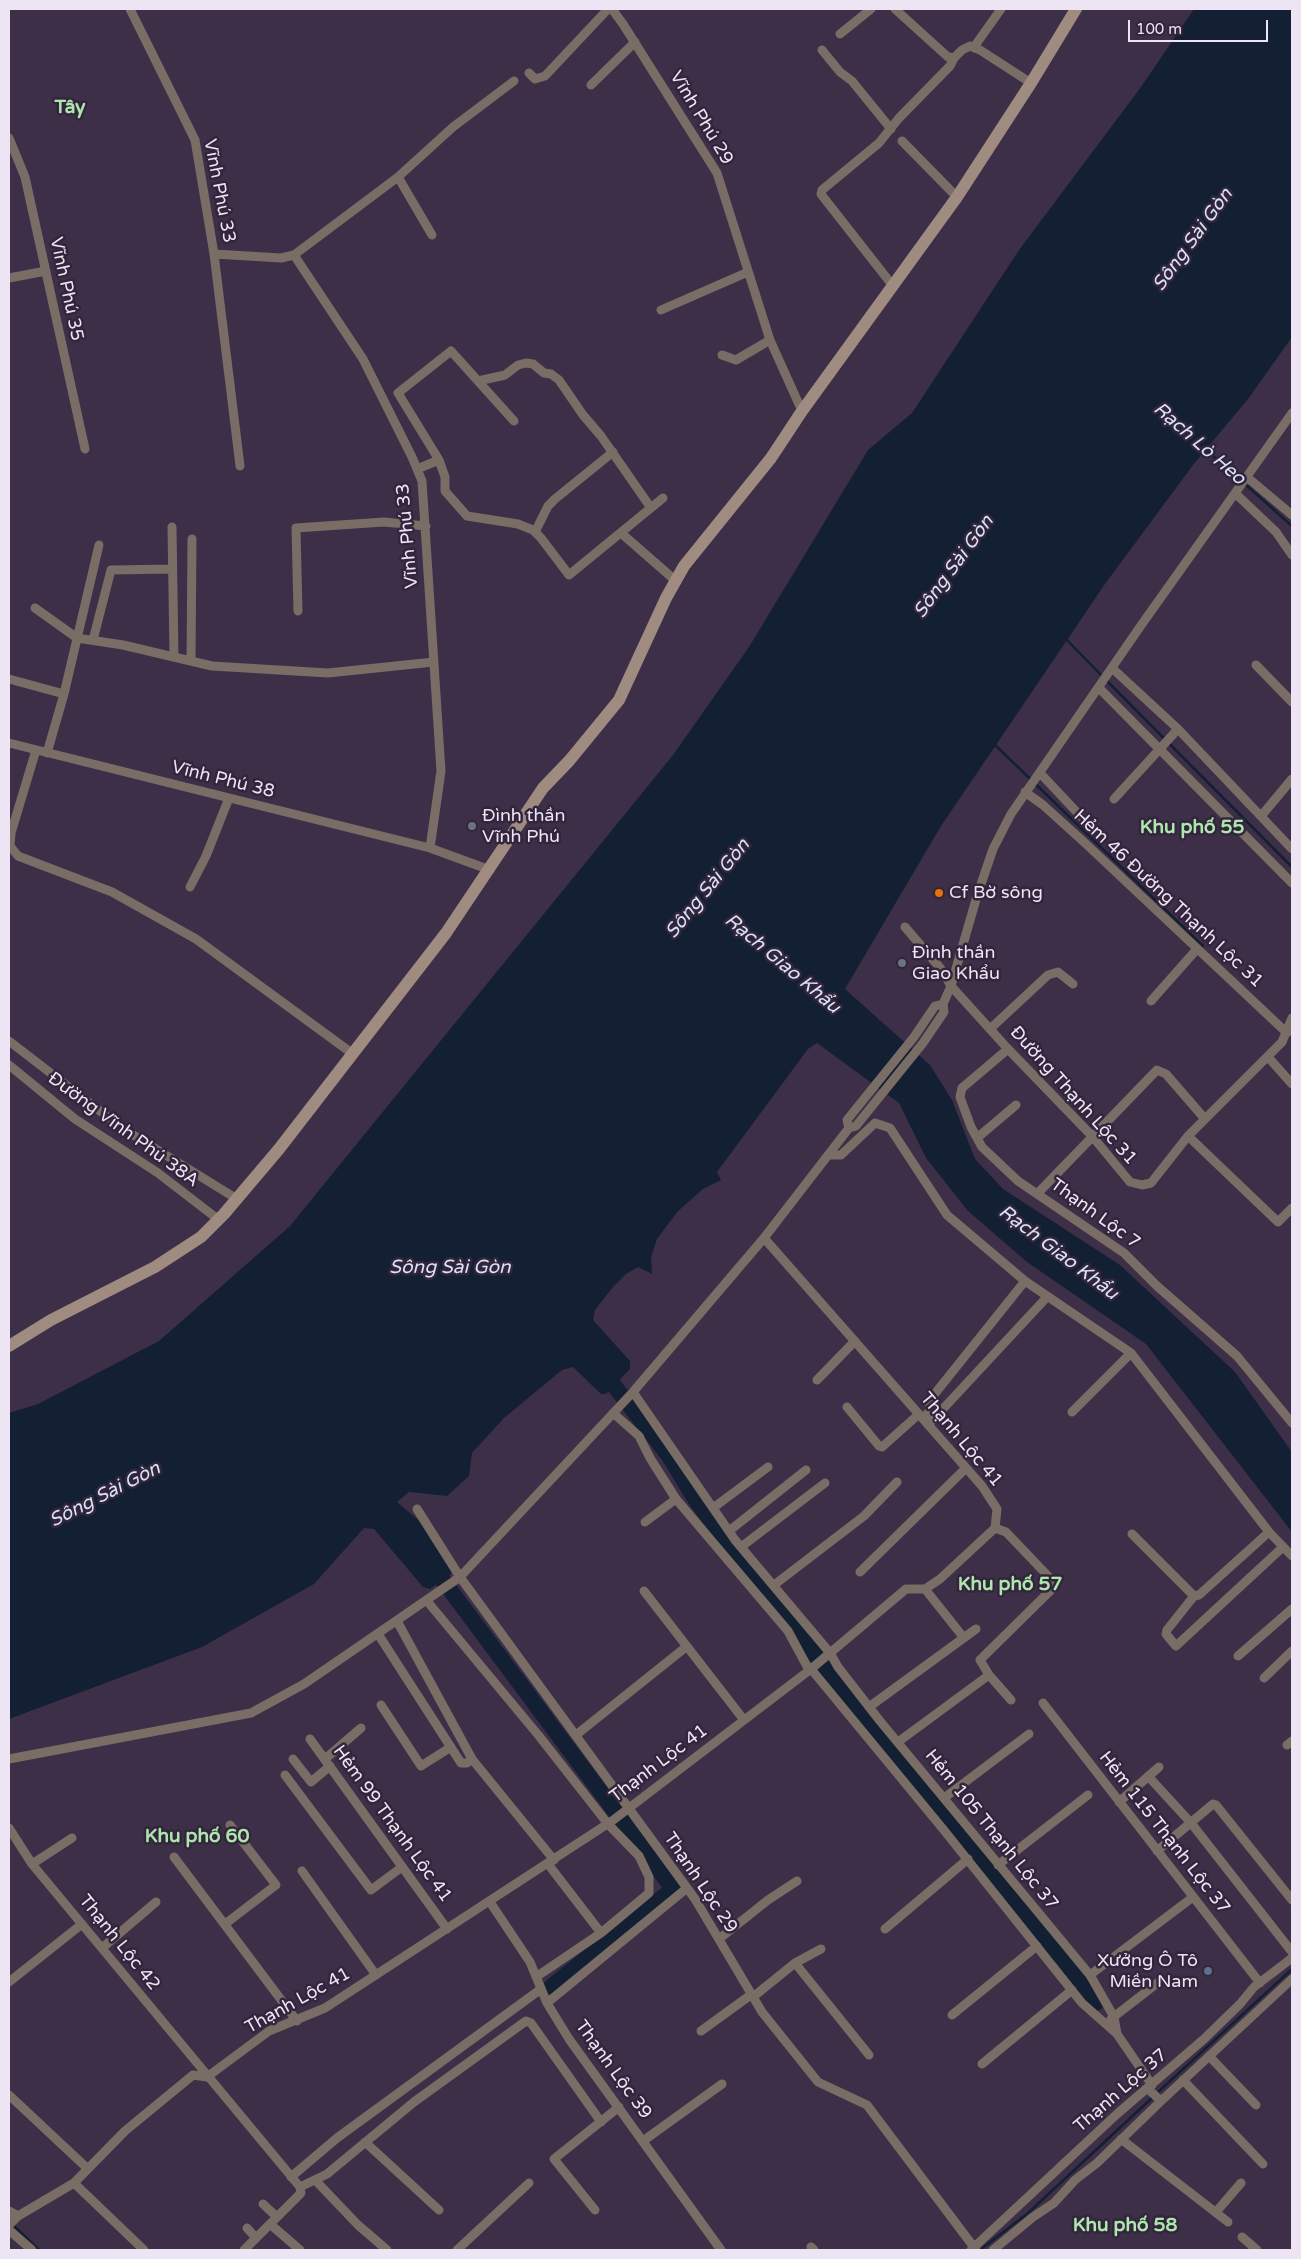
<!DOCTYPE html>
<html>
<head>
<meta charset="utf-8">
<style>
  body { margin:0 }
  #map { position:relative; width:1301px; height:2259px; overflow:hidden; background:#3d2f47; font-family:"Varela Round",sans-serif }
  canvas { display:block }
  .frame { position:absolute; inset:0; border:10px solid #ede4f4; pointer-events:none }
  .scale { position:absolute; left:1128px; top:20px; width:140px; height:22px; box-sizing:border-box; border:2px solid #ede4f4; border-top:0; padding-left:6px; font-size:15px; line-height:18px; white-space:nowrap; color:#ede4f4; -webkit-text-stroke:4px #32253c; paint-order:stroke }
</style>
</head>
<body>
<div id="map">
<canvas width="1301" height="2259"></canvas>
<div class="frame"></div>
<div class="scale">100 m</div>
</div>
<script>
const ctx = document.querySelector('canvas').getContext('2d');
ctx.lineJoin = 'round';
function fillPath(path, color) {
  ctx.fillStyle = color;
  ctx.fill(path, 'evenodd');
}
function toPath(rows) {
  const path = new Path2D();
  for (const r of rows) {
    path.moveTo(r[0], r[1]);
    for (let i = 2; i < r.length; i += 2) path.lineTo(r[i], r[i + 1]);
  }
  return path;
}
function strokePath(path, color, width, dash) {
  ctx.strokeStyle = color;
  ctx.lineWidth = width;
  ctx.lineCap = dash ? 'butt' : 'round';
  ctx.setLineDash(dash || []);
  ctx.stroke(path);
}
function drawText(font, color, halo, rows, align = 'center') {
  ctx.font = font + ' "Varela Round",sans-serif';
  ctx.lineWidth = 5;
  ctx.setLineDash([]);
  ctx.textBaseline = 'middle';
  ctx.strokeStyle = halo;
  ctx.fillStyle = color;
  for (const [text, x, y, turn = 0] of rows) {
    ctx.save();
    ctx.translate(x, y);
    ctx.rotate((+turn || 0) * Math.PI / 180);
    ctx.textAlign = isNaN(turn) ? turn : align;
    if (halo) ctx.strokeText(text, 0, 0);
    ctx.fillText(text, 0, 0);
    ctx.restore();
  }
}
fillPath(toPath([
  [1194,9,1292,9,1292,337,1248,399,1193,465,1105,584,941,826,845,989,930,1065,952,1100,975,1159,1003,1189,1120,1265,1235,1372,1292,1452,1292,1532,1146,1344,1027,1262,968,1211,926,1158,899,1103,817,1043,808,1049,717,1172,721,1180,703,1189,678,1211,657,1239,651,1257,652,1274,638,1267,626,1274,613,1287,595,1310,593,1320,630,1361,630,1369,606,1394,601,1394,573,1367,562,1370,504,1418,472,1453,469,1476,447,1496,409,1492,397,1502,423,1524,451,1567,451,1574,430,1589,423,1587,374,1529,364,1528,314,1584,202,1647,9,1719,9,1413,38,1404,159,1341,290,1226,673,755,749,647,868,450,912,413,1019,250,1141,87]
]), '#132034');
strokePath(toPath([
  [1204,448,1241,481],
  [1245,484,1292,526],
  [1066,639,1102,676],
  [1106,680,1292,867],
  [993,743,1203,946],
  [1157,2093,1292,1969],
  [13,2225,39,2250],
  [980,2250,1028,2213,1153,2097]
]), '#132034', 2.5);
strokePath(toPath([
  [601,1369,669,1456,697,1502,763,1590,1096,2003],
  [430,1563,673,1889,551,1987]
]), '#132034', 16);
strokePath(toPath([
  [130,9,195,140,214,254,281,258,294,255,398,177,453,127,514,81],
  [612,9,623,24,717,173,770,340,802,411],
  [895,9,948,57,954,58,962,50,970,46,980,50,1031,83],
  [840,34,871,9],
  [974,47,1001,9],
  [822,50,840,72,852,81,891,129],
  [529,73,535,79,545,76,608,9],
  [591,85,635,42],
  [9,138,25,177,85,449],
  [902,141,957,197],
  [398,177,432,235],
  [214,254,240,466],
  [294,255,363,359,412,457,422,481,441,771,430,848],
  [9,278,46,271],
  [893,286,824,198,821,194,822,190,879,143,899,118,950,66,954,58],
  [661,310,748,272],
  [722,355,736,360,770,340],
  [478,381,505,375,518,365,526,363,533,364,544,373,551,374,559,380,583,415,601,436,651,508],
  [439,460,398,393,451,351,514,421],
  [417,469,439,460,445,477,445,491,467,516,518,524,533,530,541,538,569,575,663,498],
  [1248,478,1292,515],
  [1236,494,1276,532,1292,555],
  [172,527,174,657],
  [535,532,548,506,555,499,613,452],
  [621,533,676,581],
  [35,608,77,638,123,645,212,666,328,673,434,662],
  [298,611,296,528,384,522,426,526],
  [93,640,111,570,172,569],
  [191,661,192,539],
  [1256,665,1292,702],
  [1112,668,1178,729,1292,849],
  [9,679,64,694,99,545],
  [1099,688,1292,883],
  [9,743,430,848,490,870],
  [36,750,11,833,10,846,18,856,112,892,196,939,353,1054],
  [47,753,64,694],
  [1040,773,1088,824],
  [1025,792,1043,805,1085,843,1287,1033],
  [1114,799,1178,729],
  [1262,815,1292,779],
  [190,887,206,856,229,798],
  [905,927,941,969,951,986,1008,1049,1092,1136,1130,1182,1142,1185,1151,1183,1188,1136,1282,1042,1292,1018],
  [1151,1001,1197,949],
  [990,1029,1048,975,1058,972,1073,984],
  [9,1041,122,1128,237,1199],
  [1008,1049,962,1088,960,1097,971,1127,982,1147,1018,1181,1124,1253,1157,1286,1237,1356,1292,1423],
  [1268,1057,1292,1084],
  [9,1065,75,1119,158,1173,219,1220],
  [849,1128,847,1120,914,1037,935,1006,943,1004],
  [1188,1136,1278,1222,1292,1208],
  [977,1138,1016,1105],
  [828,1155,841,1155,875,1123,890,1128,947,1215,1025,1281,1131,1353,1269,1532,1292,1556],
  [1038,1193,1157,1070,1166,1074,1205,1119],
  [817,1380,855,1341],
  [633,1392,735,1540,830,1653,838,1667,880,1721,1090,1975,1114,2017,1117,2034],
  [847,1407,879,1446,882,1447,919,1414],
  [1072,1412,1131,1353],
  [613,1413,639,1436,650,1458,676,1499,645,1522],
  [923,1419,931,1409,929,1401,1025,1281],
  [928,1425,1047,1297],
  [676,1499,788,1631,809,1670],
  [713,1508,768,1467],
  [417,1509,460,1577,695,1899,762,2012,818,2082,867,2105,976,2250],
  [995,1528,1006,1532,1048,1576,1054,1587,980,1660,989,1675,1011,1700],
  [729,1531,806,1470],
  [1132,1534,1194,1596,1199,1595,1269,1532],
  [741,1547,825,1483],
  [860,1572,966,1468],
  [774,1585,864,1516,897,1482],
  [925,1589,964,1638],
  [644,1591,744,1720],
  [1194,1596,1167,1630,1166,1634,1176,1646,1283,1547],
  [427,1601,539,1736,608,1824,639,1856,649,1877,649,1893,601,1933,536,1977],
  [397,1621,472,1759,554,1860],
  [378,1634,461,1763,467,1763,472,1759],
  [1238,1656,1292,1609],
  [811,1669,943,1829,1082,2003,1117,2034,1152,2085],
  [1264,1678,1292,1651],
  [1043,1703,1260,1983],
  [381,1705,421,1766,451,1747],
  [869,1707,976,1629],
  [576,1735,686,1647],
  [310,1739,447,1929],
  [898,1742,989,1675],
  [1287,1745,1292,1741],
  [9,1759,251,1713,304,1684,460,1577,633,1392,764,1238,849,1128,856,1126,923,1043,944,1012,943,1004,951,986,977,896,993,849,1011,814,1142,624,1292,413],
  [293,1759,311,1782,330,1766],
  [325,1759,361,1728],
  [285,1775,371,1890,402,1867],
  [1148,1776,1191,1823,1292,1952],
  [944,1798,1029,1734],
  [1119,1802,1159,1767],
  [9,1828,32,1864,300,2187,301,2193,244,2250],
  [1157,1851,1213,1804,1216,1805,1292,1900],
  [174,1857,297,2021],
  [32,1864,72,1838],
  [548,1864,601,1933],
  [998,1865,1088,1795],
  [302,1871,376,1975],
  [490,1902,530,1962,547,2003,569,2039,721,2250],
  [225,1924,276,1885,230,1825],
  [885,1929,968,1859],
  [719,1939,768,1900,797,1881],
  [102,1948,156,1902],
  [795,1963,869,2055],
  [1090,1975,1193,1897],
  [9,1982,82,1924],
  [753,1997,795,1963,821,1949],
  [547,2003,687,1888],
  [952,2015,1037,1946],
  [1111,2019,1160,1981],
  [701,2031,752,1994],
  [1209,2056,1256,2105],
  [982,2064,1072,1990],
  [1183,2080,1263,2164],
  [1147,2088,1161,2101,1292,1979],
  [9,2095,88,2169],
  [1121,2139,1228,2222],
  [643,2141,722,2084],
  [365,2142,439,2210],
  [291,2177,337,2138,541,1989],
  [316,2181,358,2225,387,2250],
  [74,2183,144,2250],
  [300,2187,327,2174,414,2102,526,2021,531,2023,601,2122],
  [263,2204,277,2217],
  [595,2210,554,2159,619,2107],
  [9,2211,18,2216],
  [1216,2212,1241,2183],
  [270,2224,300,2250],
  [9,2225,18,2216,74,2183,125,2131,193,2075,207,2077,269,2031,325,2008,612,1821,811,1669,906,1589,925,1589,940,1579,995,1528,997,1509,982,1486,764,1238],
  [247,2228,256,2238],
  [9,2230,32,2250],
  [1242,2237,1257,2250],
  [811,2247,814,2250],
  [457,2250,529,2183],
  [971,2250,1117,2114,1204,2039,1240,2004,1254,1987,1292,1958],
  [993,2250,1033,2217,1054,2203,1075,2180,1097,2163,1161,2101]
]), '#796d65', 9);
strokePath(toPath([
  [9,1346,51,1320,155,1267,201,1237,224,1214,279,1149,446,933,543,788,569,761,619,700,666,598,684,566,771,458,802,411,957,197,1031,83,1076,9]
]), '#9f8b7f', 12);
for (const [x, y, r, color] of [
  [472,826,5,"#6b7280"],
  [939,893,5,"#e8710a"],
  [902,963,5,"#6b7280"],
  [1208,1971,5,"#5c6f8a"]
]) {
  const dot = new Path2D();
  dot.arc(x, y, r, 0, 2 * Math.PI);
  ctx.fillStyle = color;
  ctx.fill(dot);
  strokePath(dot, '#32253c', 2);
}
drawText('18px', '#ede4f4', '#32253c', [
  ["Vĩnh Phú 29",701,118,59],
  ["Vĩnh Phú 33",219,191,79],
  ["Vĩnh Phú 35",66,289,78],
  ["Vĩnh Phú 33",408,536,-95],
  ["Vĩnh Phú 38",223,780,14],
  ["Hẻm 46 Đường Thạnh Lộc 31",1168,899,43],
  ["Đường Thạnh Lộc 31",1073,1096,48],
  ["Đường Vĩnh Phú 38A",123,1130,36],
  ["Thạnh Lộc 7",1095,1214,36],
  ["Thạnh Lộc 41",961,1440,50],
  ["Thạnh Lộc 41",659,1764,-37],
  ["Hẻm 99 Thạnh Lộc 41",392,1824,54],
  ["Hẻm 105 Thạnh Lộc 37",991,1830,51],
  ["Hẻm 115 Thạnh Lộc 37",1164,1833,52],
  ["Thạnh Lộc 29",700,1883,56],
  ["Thạnh Lộc 42",119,1943,51],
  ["Thạnh Lộc 41",298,2001,-29],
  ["Thạnh Lộc 39",613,2070,54],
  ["Thạnh Lộc 37",1121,2091,-41]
]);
drawText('18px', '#ede4f4', '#32253c', [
  ["Đình thần",482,816],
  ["Vĩnh Phú",482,837],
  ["Cf Bờ sông",949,893],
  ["Đình thần",912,953],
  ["Giao Khẩu",912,974],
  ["Xưởng Ô Tô",1198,1961,"right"],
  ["Miền Nam",1198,1982,"right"]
], 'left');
drawText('bold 19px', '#ade7ac', '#32253c', [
  ["Tây",70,108],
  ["Khu phố 55",1192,828],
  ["Khu phố 57",1010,1585],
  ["Khu phố 60",197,1837],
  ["Khu phố 58",1125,2226]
]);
drawText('italic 19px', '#d8e4f7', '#32253c', [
  ["Sông Sài Gòn",1193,240,-54],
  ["Rạch Lò Heo",1199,444,41],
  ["Sông Sài Gòn",954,567,-54],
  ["Sông Sài Gòn",708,889,-51],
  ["Rạch Giao Khẩu",782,964,40],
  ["Rạch Giao Khẩu",1058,1253,37],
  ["Sông Sài Gòn",450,1268],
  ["Sông Sài Gòn",105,1495,-27]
]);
</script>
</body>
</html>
